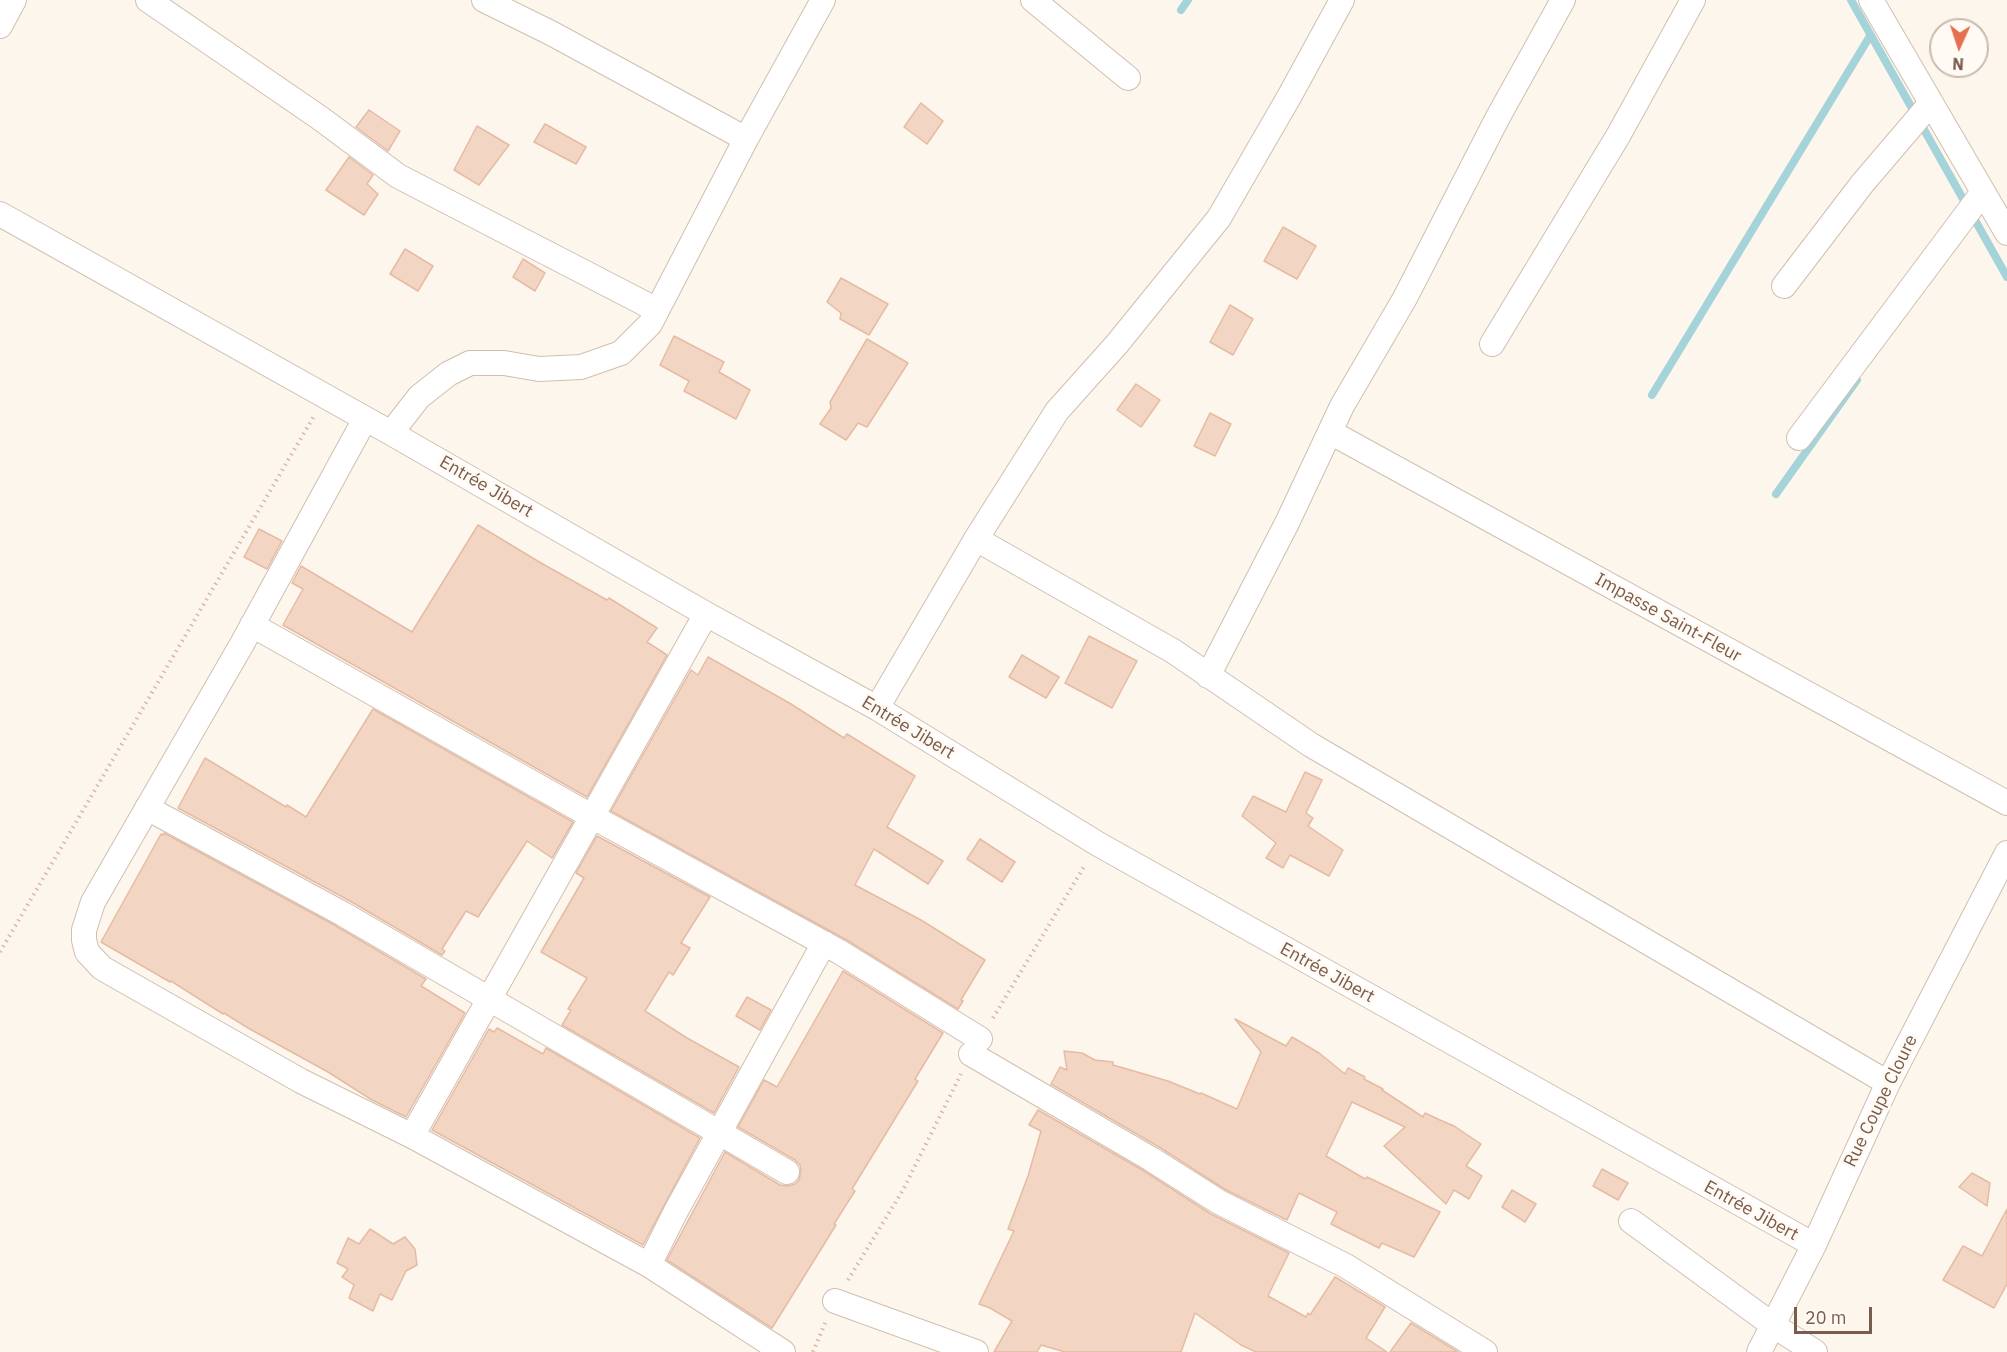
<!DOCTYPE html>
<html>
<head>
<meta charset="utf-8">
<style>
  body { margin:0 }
  #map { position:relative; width:2007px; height:1352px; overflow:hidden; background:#fdf6ec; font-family:"IBM Plex Sans",sans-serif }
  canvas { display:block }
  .north { position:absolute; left:1929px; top:18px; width:60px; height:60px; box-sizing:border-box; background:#fffaf3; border:2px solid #cabbb1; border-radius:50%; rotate:183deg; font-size:16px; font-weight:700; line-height:24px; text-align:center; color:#7a5c4d }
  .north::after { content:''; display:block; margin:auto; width:21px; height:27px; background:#e76f51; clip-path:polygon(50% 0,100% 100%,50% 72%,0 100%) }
  .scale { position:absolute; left:1794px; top:1307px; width:78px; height:27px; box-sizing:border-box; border:3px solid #7a5c4d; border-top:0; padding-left:8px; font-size:18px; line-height:21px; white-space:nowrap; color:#7a5c4d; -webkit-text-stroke:4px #fffaf3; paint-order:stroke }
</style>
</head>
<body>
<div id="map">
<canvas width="2007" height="1352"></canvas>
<div class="north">N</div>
<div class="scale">20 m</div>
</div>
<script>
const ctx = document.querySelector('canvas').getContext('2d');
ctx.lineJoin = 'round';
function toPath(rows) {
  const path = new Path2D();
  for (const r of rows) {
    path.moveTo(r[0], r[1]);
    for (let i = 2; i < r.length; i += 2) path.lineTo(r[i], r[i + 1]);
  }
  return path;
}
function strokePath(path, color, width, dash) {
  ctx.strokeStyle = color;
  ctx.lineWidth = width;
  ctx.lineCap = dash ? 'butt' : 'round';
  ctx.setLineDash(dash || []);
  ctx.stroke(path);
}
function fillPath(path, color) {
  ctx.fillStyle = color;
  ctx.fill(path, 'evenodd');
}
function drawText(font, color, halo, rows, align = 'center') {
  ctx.font = font + ' "IBM Plex Sans",sans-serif';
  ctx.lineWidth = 6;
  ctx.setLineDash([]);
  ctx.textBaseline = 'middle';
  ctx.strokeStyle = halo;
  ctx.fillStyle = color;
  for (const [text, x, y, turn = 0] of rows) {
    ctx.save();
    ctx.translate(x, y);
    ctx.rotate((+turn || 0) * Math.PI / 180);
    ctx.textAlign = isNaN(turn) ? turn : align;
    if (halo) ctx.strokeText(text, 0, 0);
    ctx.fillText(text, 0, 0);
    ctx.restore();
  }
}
strokePath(toPath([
  [1851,0,2007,277],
  [1181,10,1188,0],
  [1652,395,1870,36],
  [1776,494,1857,380]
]), '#a5d3da', 8);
const building = toPath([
  [921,103,943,121,927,144,904,127,921,103],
  [369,110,400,131,388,151,356,127,369,110],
  [545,124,586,147,576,164,534,142,545,124],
  [477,126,509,145,479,185,454,170,477,126],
  [349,157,373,175,367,184,378,194,364,215,326,190,349,157],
  [1283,227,1316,246,1297,279,1264,261,1283,227],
  [405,249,433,266,418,291,390,274,405,249],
  [523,259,545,273,535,291,513,277,523,259],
  [841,278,888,304,869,335,840,319,841,313,827,302,841,278],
  [1230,305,1253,319,1233,355,1210,342,1230,305],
  [674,336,724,362,719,372,750,390,736,419,684,391,689,381,660,365,674,336],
  [867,339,908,363,867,427,858,423,846,440,820,424,831,408,830,402,867,339],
  [1136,384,1160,400,1141,427,1117,410,1136,384],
  [1210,413,1231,424,1215,456,1194,446,1210,413],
  [478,525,541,563,607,600,609,598,657,628,647,642,667,655,587,797,283,625,303,589,292,583,301,566,412,632,478,525],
  [259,529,282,541,267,569,244,557,259,529],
  [1089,636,1137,661,1112,708,1065,683,1089,636],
  [1022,655,1059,677,1046,698,1009,677,1022,655],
  [708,657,791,704,844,738,847,734,915,776,887,827,943,861,928,884,874,849,855,885,921,920,985,960,961,1000,963,1001,958,1009,845,939,611,811,691,670,698,675,708,657],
  [373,709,573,822,552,858,527,841,478,917,466,911,442,949,445,951,442,955,350,901,178,808,205,758,286,807,287,805,306,817,373,709],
  [1305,772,1322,780,1306,813,1313,818,1308,826,1343,850,1329,876,1290,855,1283,868,1266,858,1276,843,1242,816,1253,796,1286,812,1305,772],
  [164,833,336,926,426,979,421,986,465,1013,406,1117,372,1100,328,1072,248,1028,224,1013,223,1014,171,981,170,982,101,942,161,834,163,835,164,833],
  [597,836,710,897,681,943,690,948,673,975,669,972,645,1011,687,1038,739,1067,714,1113,562,1025,571,1010,568,1009,587,978,541,952,584,878,576,873,597,836],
  [980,839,1015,862,1002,882,967,859,980,839],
  [843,971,943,1033,915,1079,918,1081,852,1189,855,1191,834,1224,836,1225,772,1328,667,1260,725,1152,780,1185,788,1186,795,1184,799,1180,801,1171,800,1165,795,1160,738,1127,764,1080,777,1087,843,971],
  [747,997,771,1010,760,1030,736,1016,747,997],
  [1235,1019,1286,1046,1292,1037,1319,1053,1345,1074,1348,1068,1365,1077,1364,1079,1383,1089,1382,1090,1423,1117,1425,1113,1440,1120,1454,1126,1481,1144,1466,1166,1482,1176,1469,1199,1454,1190,1446,1204,1384,1146,1405,1127,1352,1102,1326,1156,1365,1179,1367,1177,1440,1212,1414,1257,1382,1243,1379,1248,1331,1224,1337,1212,1299,1193,1287,1220,1226,1190,1159,1147,1051,1084,1060,1067,1067,1070,1064,1051,1082,1053,1095,1060,1113,1062,1113,1065,1168,1081,1200,1094,1201,1093,1237,1109,1261,1052,1235,1019],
  [497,1028,543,1054,546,1048,700,1138,643,1245,432,1130,489,1029,494,1032,497,1028],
  [1038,1110,1144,1171,1211,1214,1289,1253,1268,1296,1306,1317,1308,1313,1310,1315,1335,1277,1385,1307,1366,1338,1387,1352,1256,1352,1241,1345,1195,1313,1181,1352,1065,1352,1041,1345,1037,1352,994,1352,1012,1321,990,1308,979,1304,1014,1231,1008,1229,1028,1176,1041,1131,1029,1125,1038,1110],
  [1602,1169,1628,1183,1618,1200,1593,1186,1602,1169],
  [1972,1173,1990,1183,1987,1206,1959,1187,1972,1173],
  [1512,1190,1536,1204,1525,1222,1502,1207,1512,1190],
  [2007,1209,2007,1284,1994,1308,1943,1280,1963,1246,1982,1256,2007,1209],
  [370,1229,393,1244,405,1237,415,1249,417,1265,406,1271,392,1300,380,1294,373,1311,349,1298,354,1285,342,1277,348,1269,337,1263,348,1238,359,1244,370,1229],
  [1411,1323,1458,1352,1390,1352,1411,1323]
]);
fillPath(building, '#f3d5c3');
strokePath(building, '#e6bba3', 1.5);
const minor = toPath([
  [148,0,320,118,398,176,657,310],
  [484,0,551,33,746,139],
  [1033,0,1128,78],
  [1871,0,2007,233],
  [0,26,14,0],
  [0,214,391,433,706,614,877,708,1098,844,1814,1245],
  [1784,286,1862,184,1931,103],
  [1492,344,1618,136,1693,0],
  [365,419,242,644,93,902,84,930,84,940,87,952,102,968,301,1081,412,1136,706,614],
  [1330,432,2007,803],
  [391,433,419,397,448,374,470,363,504,363,539,369,581,367,621,353,650,324,746,139,823,0],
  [1799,438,1983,192],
  [976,539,1173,651,1311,745,1888,1083],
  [252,625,593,817,838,951,980,1039],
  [1208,676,1287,523,1342,406,1405,298,1498,117,1563,0],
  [877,708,976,539,1057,411,1117,344,1219,218,1289,97,1342,0],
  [147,808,343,914,787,1172],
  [971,1054,1151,1159,1219,1202,1346,1266,1485,1352],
  [412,1136,649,1265,676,1211,824,943],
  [1631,1221,1774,1326,1815,1352],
  [649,1265,783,1352],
  [835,1301,976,1352],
  [1759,1352,1814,1245,1888,1083,2007,853]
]);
strokePath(minor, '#d1beb0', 26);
strokePath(toPath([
  [0,952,314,416],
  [993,1018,1085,865],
  [848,1280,903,1190,961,1074],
  [813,1352,826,1321]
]), '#d9b8a5', 4, [1.5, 4.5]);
strokePath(minor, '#fff', 24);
drawText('18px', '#7a5c4d', '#fffaf3', [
  ["Entrée Jibert",486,487,30],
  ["Impasse Saint-Fleur",1668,618,29],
  ["Entrée Jibert",908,728,31],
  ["Entrée Jibert",1327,973,29],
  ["Rue Coupe Cloure",1881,1101,-64],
  ["Entrée Jibert",1751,1211,29]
]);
</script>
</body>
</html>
